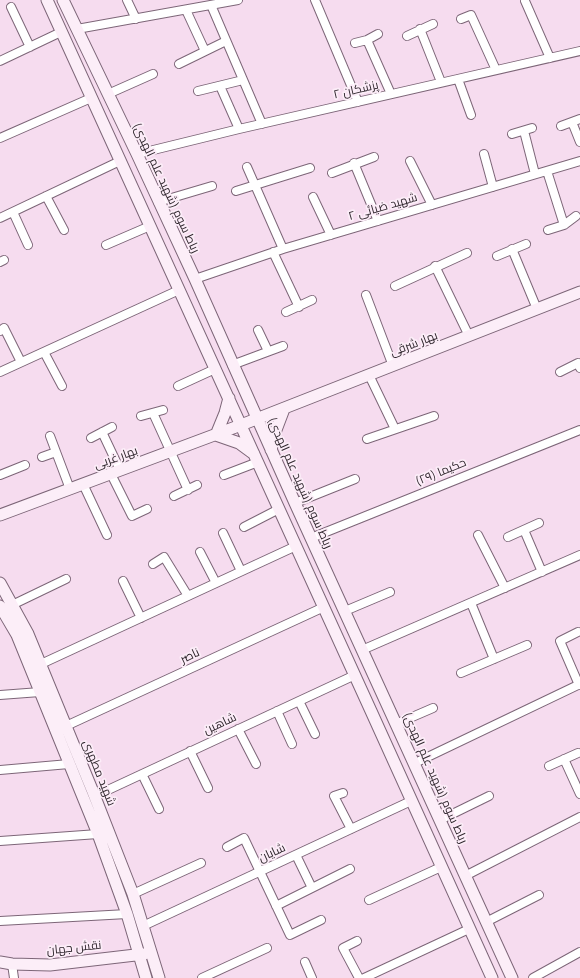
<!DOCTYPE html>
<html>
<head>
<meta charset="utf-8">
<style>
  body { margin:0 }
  canvas { display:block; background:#f6dcef }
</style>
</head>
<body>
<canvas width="580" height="978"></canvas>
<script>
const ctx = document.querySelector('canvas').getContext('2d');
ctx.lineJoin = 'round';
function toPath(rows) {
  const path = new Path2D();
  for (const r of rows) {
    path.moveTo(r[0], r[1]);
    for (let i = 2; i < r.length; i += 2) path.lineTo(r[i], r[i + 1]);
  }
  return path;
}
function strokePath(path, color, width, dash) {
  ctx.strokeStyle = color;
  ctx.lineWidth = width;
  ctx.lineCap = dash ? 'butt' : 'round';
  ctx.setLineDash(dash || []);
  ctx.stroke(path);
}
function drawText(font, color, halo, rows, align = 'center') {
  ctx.font = font + ' Montserrat,Cairo,sans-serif';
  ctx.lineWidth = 3.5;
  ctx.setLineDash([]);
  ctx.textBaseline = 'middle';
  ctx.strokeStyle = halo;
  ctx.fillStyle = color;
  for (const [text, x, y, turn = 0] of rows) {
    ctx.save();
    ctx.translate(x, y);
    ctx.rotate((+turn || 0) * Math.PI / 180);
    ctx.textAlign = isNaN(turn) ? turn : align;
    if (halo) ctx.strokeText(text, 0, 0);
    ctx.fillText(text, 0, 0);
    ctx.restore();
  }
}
const street = toPath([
  [127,0,136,19],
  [315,0,358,102],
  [525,1,550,58],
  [211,5,262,124],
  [11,7,30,47],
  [186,10,205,51],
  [461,19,471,15,496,70],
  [77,29,238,0],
  [420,29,441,82],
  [407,36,433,24],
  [367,40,391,94],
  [355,43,367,40,378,34],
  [0,61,61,32],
  [179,64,226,41],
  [458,79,471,115],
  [220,86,239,129],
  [198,91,239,81],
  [108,94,153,74],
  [572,122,580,142],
  [561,126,580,119],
  [524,131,535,174],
  [512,134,532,128],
  [0,138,91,98],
  [137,154,239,129,580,51],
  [484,154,493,187],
  [410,161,432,205],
  [354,163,378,221],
  [247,167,283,249],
  [547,171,564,225],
  [332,173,374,157],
  [236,191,310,168],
  [46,196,64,230],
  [313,197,331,235],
  [158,202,212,186],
  [13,212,28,245],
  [0,218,120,161],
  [548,230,564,225,576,216],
  [106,245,150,226],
  [512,249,537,309],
  [273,252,299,307],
  [497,256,526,244],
  [0,262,4,260],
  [435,266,469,336],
  [195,279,283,249,580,161],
  [395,286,467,253],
  [366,295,393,366],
  [286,312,312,300],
  [258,330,268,351],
  [0,331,4,328,21,362],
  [44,352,62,386],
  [232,365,283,346],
  [0,372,179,290],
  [560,372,578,363,580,368],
  [369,375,395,429],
  [178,386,215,369],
  [153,413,188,490],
  [141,416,163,410],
  [102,432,120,470],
  [50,436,70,489],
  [91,438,112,427],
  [367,439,434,416],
  [42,457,56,452],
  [111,474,132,516,147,509],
  [0,475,25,465],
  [224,475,258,462],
  [83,484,107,535],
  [174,496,197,485],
  [295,503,355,479],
  [244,527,279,509],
  [524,530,542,572],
  [223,533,241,571],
  [478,535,505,588],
  [508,537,539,523],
  [311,538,580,430],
  [200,552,216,583],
  [153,564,164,557,188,596],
  [123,581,141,618],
  [471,603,494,659],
  [12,605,66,579],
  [345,611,390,592],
  [578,632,560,641,579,685],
  [362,650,580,555],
  [41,664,296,546],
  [461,673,527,645],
  [0,695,40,692],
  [299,701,315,734],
  [277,711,292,744],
  [396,724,433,708],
  [66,726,324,607],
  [238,729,256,764],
  [190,751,208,788],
  [564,759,580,794],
  [415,763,580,684],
  [549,766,578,753],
  [0,770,69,764],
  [142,774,159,809],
  [343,793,334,796,351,829],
  [95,796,355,675],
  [440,820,489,796],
  [0,841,98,834],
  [227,847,244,838,290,935,321,920],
  [296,855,312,888],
  [465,876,580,817],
  [133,894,201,863],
  [369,900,441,867],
  [276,906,350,869],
  [0,921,127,914],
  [486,922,539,895],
  [143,926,411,801],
  [357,941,343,948,359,978],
  [305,962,312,978],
  [12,964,14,978],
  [202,978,267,948],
  [364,978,469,929],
  [533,978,580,952]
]);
const secondary = toPath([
  [47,0,371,711,492,978],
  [63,0,137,154,195,279,295,503,512,978],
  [229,398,225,413,216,435,239,443,254,454],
  [271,450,276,430,284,409],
  [0,515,241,425,580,292],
  [0,583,28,634,93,792,133,894,159,978],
  [0,606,17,635,98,834,127,914,146,978],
  [0,962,12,964,50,965,144,954]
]);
strokePath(street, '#7d6678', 10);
strokePath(secondary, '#7d6678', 13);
strokePath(street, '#fff', 8);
strokePath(secondary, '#fceef8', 11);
drawText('12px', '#30272e', '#fcedf8', [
  ["پزشکان ۲",356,90,-13],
  ["رباط سوم (شهید علم الهدی)",166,188,65],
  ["شهید ضیائی ۲",383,207,-16],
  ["بهار شرقی",414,344,-21],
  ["بهار غربی",116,458,-20],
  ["حکیما (۲۹)",441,472,-22],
  ["رباط سوم (شهید علم الهدی)",300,483,66],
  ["ناصر",190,656,-25],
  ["شاهین",220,724,-25],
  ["شهید مطهری",99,773,68],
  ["رباط سوم (شهید علم الهدی)",435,778,66],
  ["شایان",272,853,-25],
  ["نقش جهان",74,948,-6]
]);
</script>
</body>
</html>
